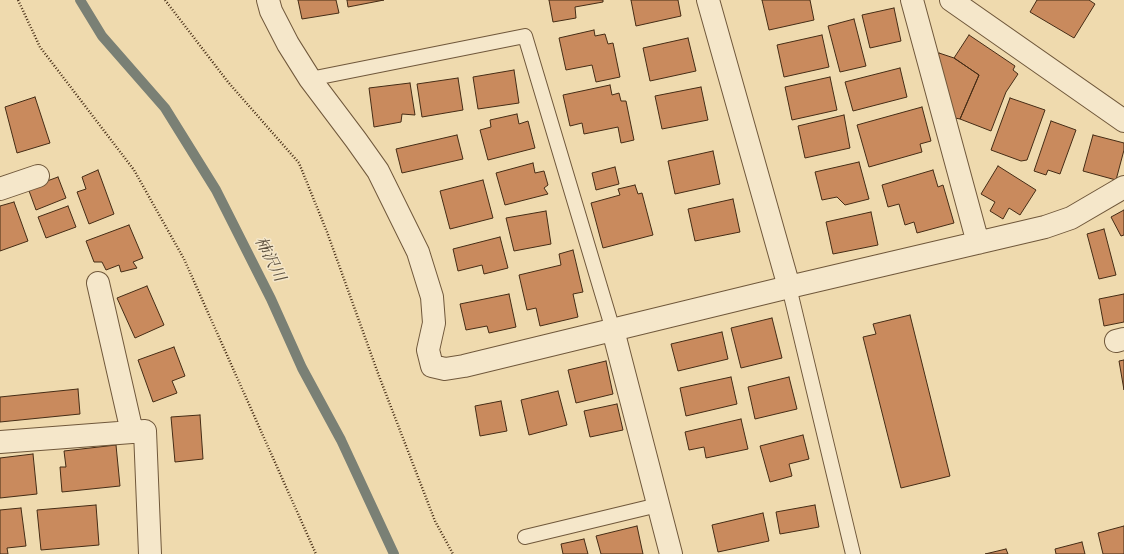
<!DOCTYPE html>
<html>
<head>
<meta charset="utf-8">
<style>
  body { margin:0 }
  canvas { display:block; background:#efdaae }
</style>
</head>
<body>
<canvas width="1124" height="554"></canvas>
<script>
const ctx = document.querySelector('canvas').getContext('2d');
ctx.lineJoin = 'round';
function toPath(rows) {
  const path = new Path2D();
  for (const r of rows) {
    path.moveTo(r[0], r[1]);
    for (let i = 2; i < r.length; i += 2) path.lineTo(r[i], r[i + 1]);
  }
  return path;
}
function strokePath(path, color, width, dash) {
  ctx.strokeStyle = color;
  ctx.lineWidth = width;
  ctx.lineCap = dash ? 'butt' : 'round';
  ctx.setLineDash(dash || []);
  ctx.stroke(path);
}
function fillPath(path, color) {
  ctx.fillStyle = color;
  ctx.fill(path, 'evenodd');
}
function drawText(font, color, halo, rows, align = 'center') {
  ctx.font = font + ' "Sorts Mill Goudy","Noto Serif JP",serif';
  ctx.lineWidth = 3;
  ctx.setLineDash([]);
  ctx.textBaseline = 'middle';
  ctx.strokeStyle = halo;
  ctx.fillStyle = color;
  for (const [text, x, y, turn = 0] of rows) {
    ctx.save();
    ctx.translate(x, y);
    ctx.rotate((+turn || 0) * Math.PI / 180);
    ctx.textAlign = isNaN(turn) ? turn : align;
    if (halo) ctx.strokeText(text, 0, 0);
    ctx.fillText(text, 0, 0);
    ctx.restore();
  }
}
strokePath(toPath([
  [80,0,102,36,165,108,216,190,271,299,302,368,341,440,394,554]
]), '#7a8075', 10);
const building = toPath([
  [298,0,336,0,339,13,302,19,298,0],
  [347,0,384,0,348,7,347,0],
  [549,0,603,0,603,2,575,7,576,18,553,22,549,0],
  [631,0,678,0,681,16,636,26,631,0],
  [762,0,810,0,814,20,769,30,762,0],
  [1037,0,1089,0,1095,4,1074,38,1030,12,1037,0],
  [894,8,901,41,870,48,862,15,894,8],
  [854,19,866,66,840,72,828,26,854,19],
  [594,30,595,36,605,34,608,44,613,43,620,77,596,82,592,65,566,70,559,38,594,30],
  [822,35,829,67,784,77,777,45,822,35],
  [969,35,1015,66,1013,70,1018,74,1006,92,991,131,960,119,979,75,954,58,969,35],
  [688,38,696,71,650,81,643,48,688,38],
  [939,53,954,58,979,75,960,119,955,118,938,56,939,53],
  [900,68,907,97,853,111,845,82,900,68],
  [514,70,519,103,478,109,473,77,514,70],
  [830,77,837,110,792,120,785,87,830,77],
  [458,78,463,110,422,117,417,84,458,78],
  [410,83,415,115,402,114,401,122,374,127,369,88,410,83],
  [610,85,612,95,619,93,621,101,626,101,634,140,621,143,618,127,584,134,582,123,570,126,563,95,610,85],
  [701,87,708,120,662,129,655,96,701,87],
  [35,97,50,143,17,153,5,107,35,97],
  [1010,98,1045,110,1027,160,1021,161,991,150,1010,98],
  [922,107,931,141,920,144,922,152,869,167,857,125,922,107],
  [517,114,519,124,528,121,535,148,488,160,480,130,491,127,490,120,517,114],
  [844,115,850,148,805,158,798,126,844,115],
  [1051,121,1076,130,1060,174,1048,170,1046,175,1034,171,1051,121],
  [457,135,463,159,402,173,396,149,457,135],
  [1093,135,1124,143,1124,150,1116,180,1083,171,1093,135],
  [713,151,720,184,675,194,668,161,713,151],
  [859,162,869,199,845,205,837,197,822,200,815,172,859,162],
  [533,163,535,173,544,171,548,185,544,188,548,194,505,205,496,173,533,163],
  [998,166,1036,190,1020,215,1009,208,1003,219,990,211,995,202,981,194,998,166],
  [615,167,619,184,596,190,592,173,615,167],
  [98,170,114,214,89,224,77,192,86,189,82,177,98,170],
  [933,170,938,187,943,185,954,223,917,233,914,222,905,225,899,204,888,207,882,185,933,170],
  [58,177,66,198,36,210,28,188,58,177],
  [483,180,493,218,450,229,440,191,483,180],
  [635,185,638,194,642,193,653,235,603,248,591,203,620,195,618,189,635,185],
  [733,199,740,232,695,241,688,209,733,199],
  [14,202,28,241,0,251,0,206,14,202],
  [68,206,76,227,46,238,38,217,68,206],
  [1124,210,1124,235,1121,236,1111,217,1124,210],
  [546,211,551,244,514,251,506,218,546,211],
  [871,212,878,245,833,254,826,222,871,212],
  [129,225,143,258,133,262,137,268,121,272,119,265,106,270,102,262,94,262,86,241,129,225],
  [1104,229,1116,275,1099,279,1087,234,1104,229],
  [500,237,508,268,484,274,482,265,458,271,453,249,500,237],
  [573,250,583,292,573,294,578,317,540,326,536,308,527,310,519,275,561,265,559,254,573,250],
  [147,286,164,325,135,338,117,298,147,286],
  [509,294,516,327,489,333,487,326,466,330,460,304,509,294],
  [1124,294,1124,322,1104,326,1099,299,1124,294],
  [910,315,950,476,901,488,863,337,876,334,873,324,910,315],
  [772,318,782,358,741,368,731,328,772,318],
  [722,332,728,359,678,371,671,344,722,332],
  [174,347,185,376,172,381,177,393,153,402,138,360,174,347],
  [1124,360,1124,390,1119,361,1124,360],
  [606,361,613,394,576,403,568,370,606,361],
  [731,377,737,404,686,416,680,388,731,377],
  [789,377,797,409,755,419,748,387,789,377],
  [78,389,80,414,0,422,0,397,78,389],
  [558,391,567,425,529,435,521,400,558,391],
  [501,401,507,431,480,436,475,406,501,401],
  [617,404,623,430,590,437,584,411,617,404],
  [200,415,203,459,175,462,171,417,200,415],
  [741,419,748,449,706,458,704,447,689,450,685,432,741,419],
  [803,435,809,459,789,464,792,476,770,482,760,446,803,435],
  [116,445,120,486,62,492,60,467,66,467,64,451,116,445],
  [33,454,37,494,0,498,0,458,33,454],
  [96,505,99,545,41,550,37,510,96,505],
  [815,505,819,527,780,534,776,512,815,505],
  [21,508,26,546,7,548,8,554,0,554,0,510,21,508],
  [763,513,769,541,718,552,712,525,763,513],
  [637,526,643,554,601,554,596,536,637,526],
  [1124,526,1124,554,1103,554,1098,533,1124,526],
  [584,539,588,554,563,554,561,544,584,539],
  [1082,542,1085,554,1056,554,1055,549,1082,542],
  [1006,549,1008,554,985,554,1006,549]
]);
fillPath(building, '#c98a5d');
strokePath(building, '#452c15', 1);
const lane = toPath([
  [310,79,525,36,613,330],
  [789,287,853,554],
  [525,537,658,505]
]);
const street = toPath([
  [268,0,271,11,288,44,310,79,356,140,378,171,418,252,432,297,434,323,428,350,432,366,445,369,464,366,789,287,1045,227,1071,218,1124,187],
  [708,0,789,287],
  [912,0,978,243],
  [951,0,1124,121],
  [0,189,38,176],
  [98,283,132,432],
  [613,330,671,554],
  [1116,341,1124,339],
  [0,442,145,431,150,554]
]);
strokePath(lane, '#70583b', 16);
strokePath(street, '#70583b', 24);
strokePath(toPath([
  [18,0,40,47,134,170,184,259,316,554],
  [165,0,228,82,299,163,327,232,379,376,435,521,453,554]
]), '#452c15', 2.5, [1, 2]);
strokePath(lane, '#f5e7ca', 14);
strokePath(street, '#f5e7ca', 22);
drawText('italic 16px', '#5b4f3d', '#f5e7ca', [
  ["柿沢川",268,260,63]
]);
</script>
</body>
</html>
